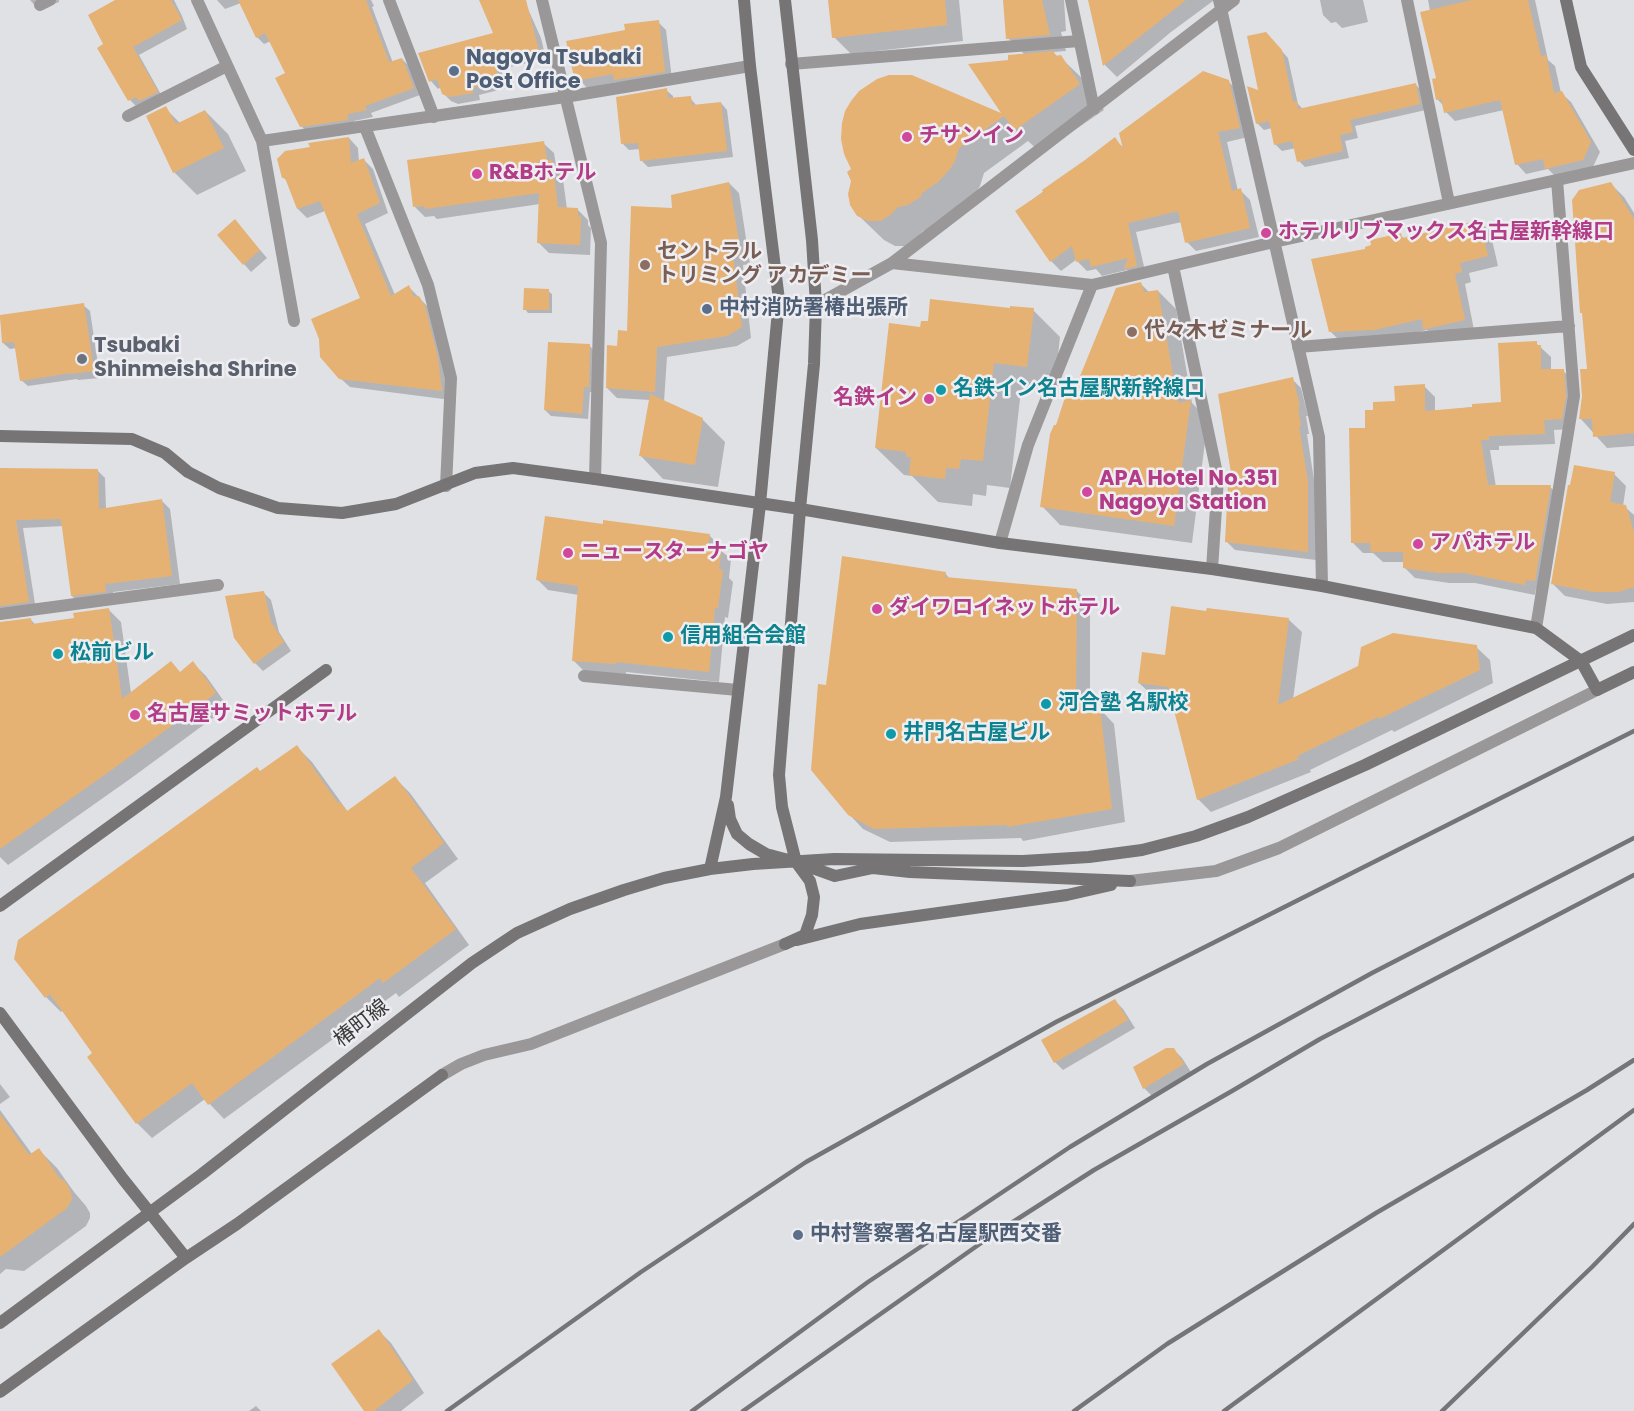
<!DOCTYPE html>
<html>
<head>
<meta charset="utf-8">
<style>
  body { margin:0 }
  canvas { display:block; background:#e0e1e5 }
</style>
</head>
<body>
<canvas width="1634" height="1411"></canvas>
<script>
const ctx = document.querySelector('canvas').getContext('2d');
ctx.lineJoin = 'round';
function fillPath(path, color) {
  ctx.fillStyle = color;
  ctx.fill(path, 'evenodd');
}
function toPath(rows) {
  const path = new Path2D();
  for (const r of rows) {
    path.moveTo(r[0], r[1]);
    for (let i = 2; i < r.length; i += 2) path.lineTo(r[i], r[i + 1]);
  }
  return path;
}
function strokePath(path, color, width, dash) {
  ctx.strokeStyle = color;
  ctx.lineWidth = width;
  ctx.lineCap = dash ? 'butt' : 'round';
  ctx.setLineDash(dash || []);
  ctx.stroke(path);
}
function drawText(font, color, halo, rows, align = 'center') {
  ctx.font = font + ' Poppins,"Noto Sans JP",sans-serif';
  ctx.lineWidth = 5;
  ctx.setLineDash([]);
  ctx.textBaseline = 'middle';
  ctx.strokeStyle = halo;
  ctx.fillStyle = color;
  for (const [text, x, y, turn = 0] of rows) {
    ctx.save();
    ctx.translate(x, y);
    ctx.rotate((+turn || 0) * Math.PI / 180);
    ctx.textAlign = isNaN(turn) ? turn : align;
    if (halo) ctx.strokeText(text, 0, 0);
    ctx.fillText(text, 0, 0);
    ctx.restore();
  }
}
fillPath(toPath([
  [30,0,59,0,59,2,39,10],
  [118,0,174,0,182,16,187,29,139,55,164,100,137,107,130,100,105,45],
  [217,0,371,0,374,6,372,7,393,63,402,59,409,66,420,95,371,113,373,117,354,121,355,127,309,134,301,126,287,74,271,41,264,44,257,37,241,3,225,9],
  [480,0,524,0,541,38,546,59,501,69,506,88,479,95,480,100,458,104,451,101,443,93,441,87,438,89,431,81,495,34],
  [829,0,959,0,963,41,851,54,834,37],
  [1004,0,1064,0,1066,31,1061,32,1066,51,1053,52,1058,57,1060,57,1086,82,1104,110,1041,153,1028,141,984,173,980,186,975,194,933,229,923,231,914,241,906,246,895,246,884,240,858,215,853,169,860,92,1006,116,1010,62,1025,55,1008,38],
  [1089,0,1213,0,1213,1,1171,32,1117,77,1105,65],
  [1320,0,1363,0,1368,22,1342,28,1336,22,1331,23,1323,15],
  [1428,0,1535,0,1548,60,1555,66,1561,93,1571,102,1600,152,1592,169,1556,177,1548,169,1526,174,1517,164,1504,110,1455,121,1446,112,1444,106,1438,100,1438,79,1430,11],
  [658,22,666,30,672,79,623,88,618,82,587,88,580,80,571,42,626,31],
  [1273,41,1288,58,1298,104,1303,109,1415,84,1422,91,1426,110,1355,126,1358,138,1345,141,1349,158,1305,167,1299,161,1296,148,1282,151,1276,145,1272,128,1264,130,1257,123,1261,92],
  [1228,81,1238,91,1248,137,1227,142,1238,191,1240,190,1250,200,1259,237,1196,251,1187,242,1182,222,1136,232,1146,275,1135,278,1127,270,1102,276,1096,269,1087,271,1078,262,1077,259,1061,271,1051,261,1017,211,1114,139,1124,148],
  [666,90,673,96,673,99,690,98,697,106,721,103,727,110,733,157,648,167,641,160,640,149,629,150,623,144],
  [165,108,180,123,205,111,228,134,246,171,197,195,174,172],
  [349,138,358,148,359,162,364,160,373,169,388,213,365,224,395,295,409,287,428,307,451,400,350,387,340,378,362,299,325,211,307,218,298,209,288,182,283,177,313,149],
  [543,143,554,153,556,166,562,172,567,209,578,210,588,220,588,225,591,228,590,255,549,253,538,242,540,204,437,219,434,216,425,217,415,207],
  [729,183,739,193,750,264,743,265,751,338,737,346,667,357,664,402,702,419,725,442,718,487,663,479,640,455,650,400,617,398,607,388,618,347,628,333,674,209],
  [1611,184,1624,197,1634,213,1634,446,1607,448,1580,418,1589,370],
  [1479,221,1490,231,1498,266,1469,273,1471,282,1465,284,1474,330,1435,339,1427,330,1385,340,1341,342,1330,331,1367,250,1401,235,1404,239],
  [242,229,267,258,251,272,244,264],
  [1141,284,1150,293,1158,291,1176,309,1192,403,1208,419,1192,543,1060,525,1042,506,1057,427,1079,383],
  [548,291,552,294,552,313,528,313,525,309],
  [83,305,90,311,100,378,78,380,77,379,28,386,21,380,16,348,10,349,3,343,0,316],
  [1033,310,1060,337,1054,393,1021,390,1010,488,987,485,986,496,973,494,972,506,938,502,912,476,904,475,876,448,922,329],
  [1536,343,1551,357,1551,371,1563,371,1574,381,1572,429,1554,430,1555,444,1499,446,1499,450,1490,450,1496,487,1550,487,1561,497,1545,591,1536,589,1535,595,1475,583,1449,583,1415,578,1404,567,1404,562,1383,562,1373,553,1363,553,1353,543,1366,429,1375,411,1397,403,1424,386,1435,397,1435,411,1502,404],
  [590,346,595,352,594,392,590,392,588,419,551,416,545,410],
  [1292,379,1301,388,1308,416,1306,416,1309,434,1307,434,1316,493,1316,560,1235,550,1226,541,1235,487],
  [0,469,97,470,105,478,106,509,161,500,170,509,180,584,113,592,114,599,80,604,72,596,64,526,23,528,36,610,0,615],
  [1614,474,1626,486,1623,506,1625,507,1634,515,1634,602,1607,604,1565,596,1553,584],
  [604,526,709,535,720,546,719,549,731,559,729,578,733,582,728,618,725,617,719,682,626,672,626,674,584,671,573,660,579,595,548,590,538,580],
  [945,573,950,579,1076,590,1090,605,1090,706,1100,709,1114,724,1125,822,1023,841,1021,838,890,842,863,829,849,814,827,686],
  [263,592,271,600,279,632,291,651,263,671,255,663],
  [108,609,121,622,131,693,180,673,193,663,206,676,228,707,130,779,8,865,0,857,0,623,31,620,36,625,75,619],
  [1208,613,1288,619,1302,632,1293,700,1359,667,1476,647,1490,660,1493,683,1394,732,1392,730,1310,770,1311,772,1211,812,1198,799,1173,698,1153,696,1139,683],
  [297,747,312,762,348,812,395,778,410,793,458,859,425,883,469,945,399,997,396,993,224,1119,205,1099,152,1138,137,1123,89,1057,95,1053,63,1010,61,1012,46,997,261,772],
  [1115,1001,1123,1009,1135,1028,1063,1070,1055,1062],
  [1174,1050,1182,1058,1191,1072,1152,1096,1144,1088],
  [0,1084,10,1097,0,1104],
  [0,1110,32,1154,39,1150,57,1168,74,1192,86,1206,90,1213,90,1218,86,1226,24,1271,6,1269,0,1274],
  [379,1331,391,1343,424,1393,401,1411,366,1411],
  [256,1406,261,1411,249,1411]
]), '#0003');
fillPath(toPath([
  [115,0,171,0,182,20,133,47,158,92,139,101,136,97,128,101,97,48,103,44,88,15],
  [238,0,366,0,389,62,402,58,414,88,365,106,367,110,348,114,348,120,300,127,275,78,285,73,265,33,256,38],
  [479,0,526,0,539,51,494,61,499,80,472,88,474,93,449,97,442,94,437,79,429,82,418,53,493,33],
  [828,0,945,0,947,25,832,38],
  [1003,0,1042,0,1050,35,1006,39],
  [1088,0,1186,0,1103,66],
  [1472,0,1528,0,1541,56,1546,55,1554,93,1562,91,1591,142,1583,160,1545,169,1543,159,1515,165,1500,100,1444,113,1441,99,1436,100,1432,79,1436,78,1420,12],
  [659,20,665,72,614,80,613,74,580,80,573,73,566,41,625,30,624,24],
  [1266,32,1282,50,1293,102,1297,101,1298,109,1416,83,1420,104,1350,120,1353,132,1340,135,1343,151,1297,162,1292,141,1274,145,1269,121,1256,124,1247,86,1258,90,1247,36],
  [1054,51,1055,56,1061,55,1080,84,1015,130,1004,116,959,148,955,161,950,169,939,181,921,194,922,196,908,205,898,207,889,216,880,221,868,221,857,216,850,205,848,194,851,181,847,172,851,169,844,154,841,139,842,123,845,111,851,101,859,91,877,79,889,75,912,75,1001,113,968,64,1008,60,1008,55],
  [1203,71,1229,80,1240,128,1218,132,1232,191,1241,188,1250,228,1185,243,1178,211,1128,223,1137,266,1124,269,1128,258,1091,267,1089,259,1076,262,1072,246,1050,262,1015,211,1043,192,1042,190,1085,160,1115,137,1123,149,1119,133],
  [667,88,668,98,691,96,692,105,721,102,727,151,640,161,638,143,621,144,616,97],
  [166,106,176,124,205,110,224,148,173,173,146,116],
  [349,137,351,163,364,158,380,203,357,214,391,296,409,285,414,297,419,296,425,306,438,358,442,391,339,379,320,357,319,339,311,319,360,298,320,201,297,209,285,178,282,178,277,159,285,151,310,147,308,143],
  [544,141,547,160,552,160,558,207,578,208,578,217,581,216,580,245,537,243,539,193,425,209,424,206,413,207,407,160],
  [729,182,741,254,733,255,742,327,727,336,657,347,655,392,606,388,607,345,617,346,618,330,627,331,631,206,672,208,671,195],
  [1611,182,1634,219,1634,433,1593,437,1592,419,1579,419,1582,396,1580,369,1587,369,1582,313,1580,313,1572,200,1579,190],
  [235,219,260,250,243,265,217,235],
  [1480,220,1488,256,1460,263,1462,272,1455,274,1465,320,1425,329,1423,329,1422,319,1374,330,1329,332,1311,259,1365,249,1365,247,1371,245,1370,240,1401,233,1402,238],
  [1141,282,1144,292,1158,290,1178,403,1191,400,1174,526,1040,507,1050,434,1054,425,1056,425,1071,379,1078,381,1116,288],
  [524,288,549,289,549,310,523,310],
  [930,299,1010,308,1010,306,1034,308,1027,367,994,363,983,461,961,459,959,469,946,468,945,479,909,475,911,457,906,457,906,452,875,448,889,323,920,327,921,321,928,321],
  [84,303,94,371,70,374,70,373,20,381,14,342,2,343,0,315],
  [1537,341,1537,345,1541,345,1541,369,1564,369,1566,396,1562,419,1544,420,1545,434,1489,436,1489,440,1481,440,1488,485,1551,485,1535,581,1526,580,1525,585,1464,573,1438,573,1403,568,1403,552,1371,552,1370,543,1351,543,1349,428,1365,428,1365,410,1373,410,1373,402,1395,401,1394,386,1425,384,1425,411,1472,407,1472,404,1501,402,1498,343],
  [548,342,590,344,589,387,584,387,582,414,544,410],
  [1293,377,1300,407,1298,407,1301,426,1299,426,1308,482,1308,552,1225,542,1228,484,1233,485,1218,394],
  [650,394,703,418,695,465,639,456],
  [1574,465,1615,472,1610,502,1626,505,1634,532,1634,587,1618,592,1594,592,1551,584,1568,485,1570,485],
  [0,468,98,469,99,509,162,499,172,576,105,584,106,592,71,596,61,520,60,519,16,520,29,602,0,606],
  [545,516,603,524,603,520,710,534,708,546,722,548,719,569,723,570,718,608,715,608,709,672,616,662,616,664,572,661,578,586,536,580],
  [842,556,946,572,945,577,1077,589,1076,700,1100,708,1112,809,1007,827,1007,825,874,829,848,815,811,770,818,684,826,685],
  [264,591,271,622,284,642,254,664,234,638,225,596],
  [1171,606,1206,611,1207,608,1289,618,1278,705,1358,666,1361,647,1393,633,1477,645,1480,670,1379,719,1378,717,1297,756,1299,759,1197,800,1168,687,1138,683,1142,652,1165,655],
  [109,608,122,699,171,661,180,672,193,661,216,693,117,766,0,849,0,622,31,618,32,624,74,618,73,613],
  [297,745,338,803,340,802,347,811,395,776,444,843,411,868,456,929,383,983,380,978,208,1105,192,1083,136,1124,87,1057,92,1053,50,994,45,998,14,959,18,940,257,767,260,771],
  [1115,999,1128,1020,1054,1063,1041,1040],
  [1166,1048,1174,1048,1184,1064,1143,1089,1133,1067],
  [0,1114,29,1155,39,1148,60,1179,64,1180,68,1186,71,1193,72,1199,67,1208,0,1257],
  [379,1329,413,1380,374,1411,364,1411,331,1364]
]), '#e6b274');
strokePath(toPath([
  [197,0,262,141,294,321],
  [389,0,434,117],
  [542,0,601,243,595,479],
  [1071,0,1094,109],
  [1219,0,1319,437,1322,586],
  [1407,0,1449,203],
  [40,5,50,0],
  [791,64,1079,41],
  [128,116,227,66],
  [365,127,428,285,451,378,446,486],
  [262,141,565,97,750,66],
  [892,263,1092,285,1274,242,1634,163],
  [1173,266,1218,478,1212,569],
  [816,305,892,263,1234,0],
  [1298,347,1569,326],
  [1000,543,1028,445,1092,285],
  [0,614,218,585],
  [1536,628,1574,396,1557,180],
  [584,676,738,690],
  [1130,881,1216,871,1279,848,1597,690],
  [442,1075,461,1064,484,1055,531,1044,785,944]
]), '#999797', 12);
strokePath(toPath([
  [1566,0,1581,67,1634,150],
  [0,436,132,439,165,453,188,472,219,488,278,508,342,513,396,504,475,473,513,468,595,479,800,509,1000,543,1212,569,1322,586,1536,628,1581,661,1597,690,1634,672],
  [728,805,730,819,737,834,749,844,766,854,796,862,835,876,873,868,910,872,1130,881],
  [710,869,726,797,760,504,779,300,750,66,744,0],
  [0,906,326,670],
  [797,940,860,924,1067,895,1111,885],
  [785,944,805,935,812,915,814,897,810,881,796,862,782,807,779,775,800,509,814,364,816,305,812,240,785,0],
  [0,1013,123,1179,186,1258],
  [0,1323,202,1174,472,963,517,933,570,909,624,890,664,878,710,869,753,864,834,859,1023,861,1089,857,1142,850,1196,836,1248,817,1365,765,1634,635],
  [0,1392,186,1258,237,1224,442,1075]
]), '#767474', 12);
strokePath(toPath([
  [447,1411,641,1272,806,1162,1056,1022,1634,731],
  [692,1411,868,1282,1070,1147,1207,1064,1372,973,1634,838],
  [743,1411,991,1236,1094,1170,1232,1091,1320,1039,1634,875],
  [1074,1411,1167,1344,1376,1213,1587,1090,1634,1060],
  [1224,1411,1634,1110],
  [1442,1411,1592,1267,1634,1224]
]), '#757577', 4.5);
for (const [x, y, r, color] of [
  [454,71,6,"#5c6f8a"],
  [907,137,6,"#d1479c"],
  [477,174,6,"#d1479c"],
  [1266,233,6,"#d1479c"],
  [645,265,6,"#8d6e63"],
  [707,309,6,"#5c6f8a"],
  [1132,332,6,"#8d6e63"],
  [82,359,6,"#6b7280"],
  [941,390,6,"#0f9aa8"],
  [929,399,6,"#d1479c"],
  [1087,492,6,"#d1479c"],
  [1418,544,6,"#d1479c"],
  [568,553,6,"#d1479c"],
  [877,609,6,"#d1479c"],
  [668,637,6,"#0f9aa8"],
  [58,654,6,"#0f9aa8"],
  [1046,704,6,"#0f9aa8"],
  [135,715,6,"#d1479c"],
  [891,734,6,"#0f9aa8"],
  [798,1235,6,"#5c6f8a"]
]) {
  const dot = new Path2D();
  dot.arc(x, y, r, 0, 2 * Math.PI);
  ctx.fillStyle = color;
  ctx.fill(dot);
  strokePath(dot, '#eeeef2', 2);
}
drawText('bold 21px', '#4e5e75', '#eeeef2', [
  ["Nagoya Tsubaki",466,59],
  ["Post Office",466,83],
  ["中村消防署椿出張所",719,309],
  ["中村警察署名古屋駅西交番",810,1235]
], 'left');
drawText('bold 21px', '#b23c85', '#eeeef2', [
  ["チサンイン",919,137],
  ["R&Bホテル",489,174],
  ["ホテルリブマックス名古屋新幹線口",1278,233],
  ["名鉄イン",917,399,"right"],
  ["APA Hotel No.351",1099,480],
  ["Nagoya Station",1099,504],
  ["アパホテル",1430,544],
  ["ニュースターナゴヤ",580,553],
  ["ダイワロイネットホテル",889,609],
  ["名古屋サミットホテル",147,715]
], 'left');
drawText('bold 21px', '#785e54', '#eeeef2', [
  ["セントラル",657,253],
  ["トリミング アカデミー",657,277],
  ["代々木ゼミナール",1144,332]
], 'left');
drawText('bold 21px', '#5b616d', '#eeeef2', [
  ["Tsubaki",94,347],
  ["Shinmeisha Shrine",94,371]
], 'left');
drawText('bold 21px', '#0d838f', '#eeeef2', [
  ["名鉄イン名古屋駅新幹線口",953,390],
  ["信用組合会館",680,637],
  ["松前ビル",70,654],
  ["河合塾 名駅校",1058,704],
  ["井門名古屋ビル",903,734]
], 'left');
drawText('21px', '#3a3a3b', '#eeeef2', [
  ["椿町線",362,1024,-38]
]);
</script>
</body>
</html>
